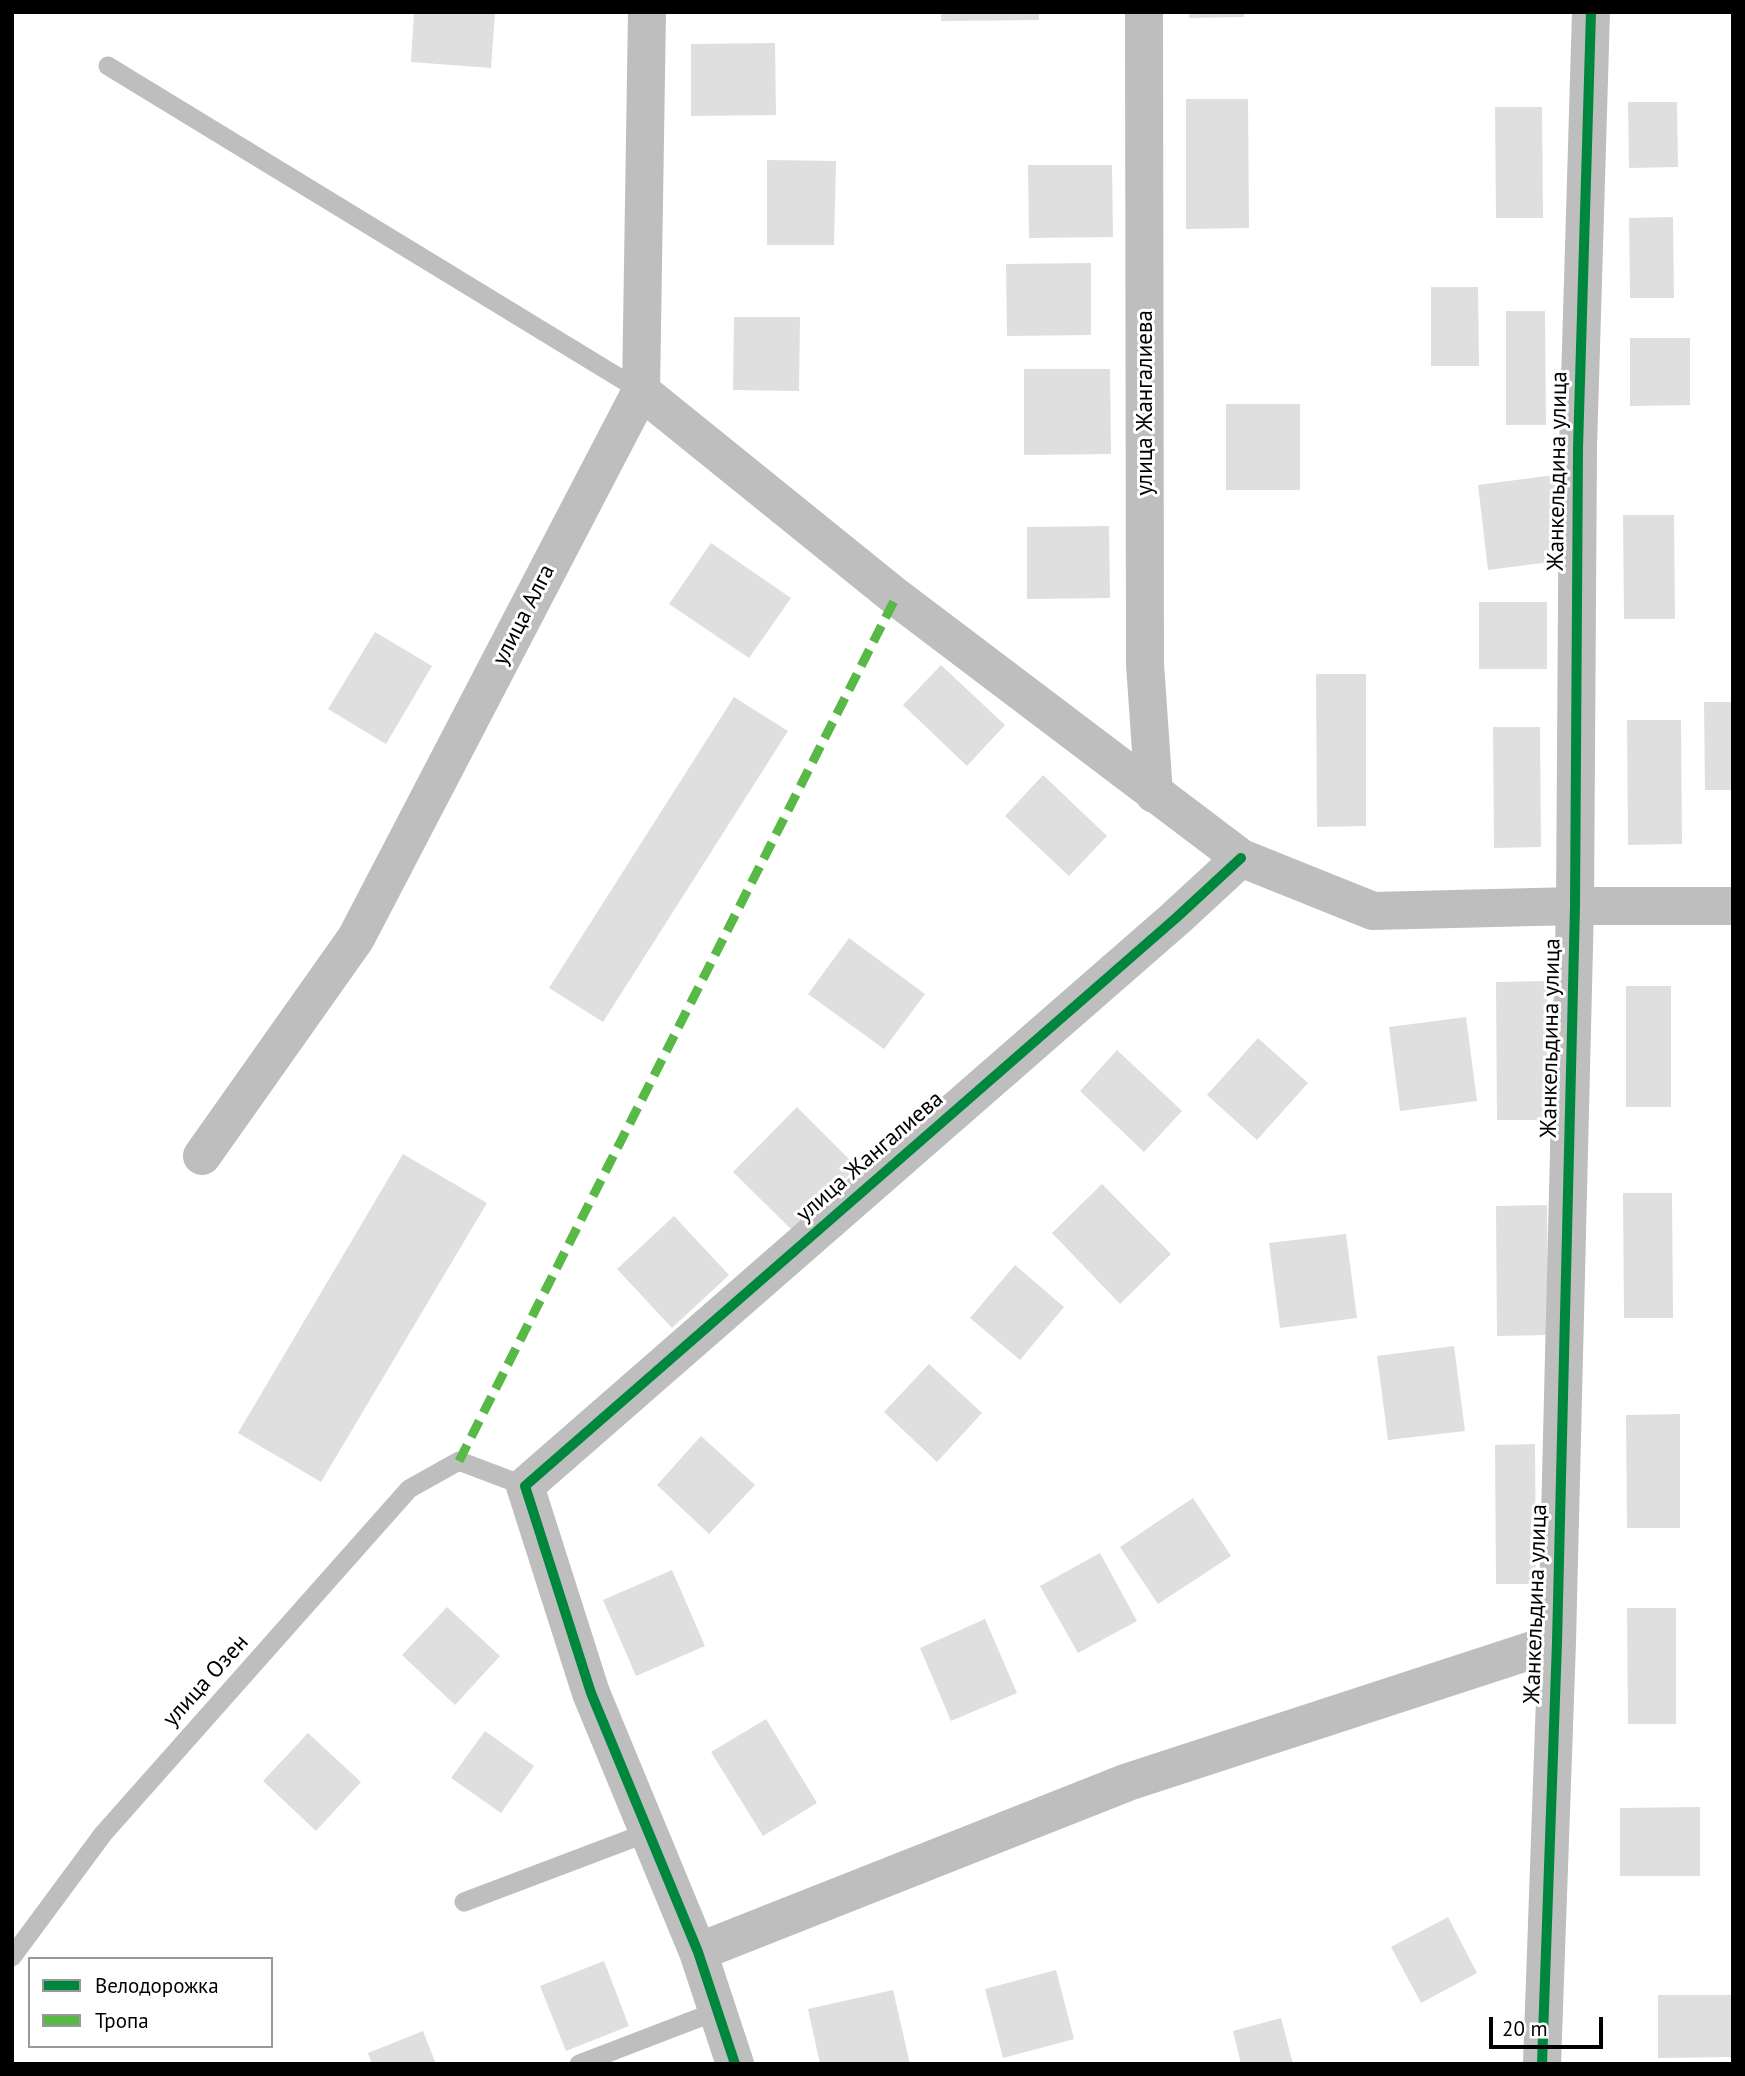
<!DOCTYPE html>
<html>
<head>
<meta charset="utf-8">
<style>
  body { margin:0 }
  #map { position:relative; width:1745px; height:2076px; overflow:hidden; background:#fff; font-family:"PT Sans",sans-serif }
  canvas { display:block }
  .frame { position:absolute; inset:0; border:14px solid #000; pointer-events:none }
  .legend { position:absolute; left:28px; top:1957px; width:245px; height:91px; box-sizing:border-box; background:#fff; border:2px solid #999; margin:0; padding:9px 12px; list-style:none; font-size:21px; color:#000 }
  .legend li { display:flex; align-items:center; gap:14px; height:35px }
  .legend b { width:35px; border:2px solid #999 }
  .scale { position:absolute; left:1489px; top:2017px; width:114px; height:32px; box-sizing:border-box; border:4px solid #000; border-top:0; padding-left:9px; font-size:21px; line-height:24px; white-space:nowrap; color:#000; -webkit-text-stroke:5px #fff; paint-order:stroke }
</style>
</head>
<body>
<div id="map">
<canvas width="1745" height="2076"></canvas>
<div class="frame"></div>
<ul class="legend">
<li><b style="height:9px;background:#00873e"></b>Велодорожка</li>
<li><b style="height:9px;background:#58b947"></b>Тропа</li>
</ul>
<div class="scale">20 m</div>
</div>
<script>
const ctx = document.querySelector('canvas').getContext('2d');
ctx.lineJoin = 'round';
function fillPath(path, color) {
  ctx.fillStyle = color;
  ctx.fill(path, 'evenodd');
}
function toPath(rows) {
  const path = new Path2D();
  for (const r of rows) {
    path.moveTo(r[0], r[1]);
    for (let i = 2; i < r.length; i += 2) path.lineTo(r[i], r[i + 1]);
  }
  return path;
}
function strokePath(path, color, width, dash) {
  ctx.strokeStyle = color;
  ctx.lineWidth = width;
  ctx.lineCap = dash ? 'butt' : 'round';
  ctx.setLineDash(dash || []);
  ctx.stroke(path);
}
function drawText(font, color, halo, rows, align = 'center') {
  ctx.font = font + ' "PT Sans",sans-serif';
  ctx.lineWidth = 6;
  ctx.setLineDash([]);
  ctx.textBaseline = 'middle';
  ctx.strokeStyle = halo;
  ctx.fillStyle = color;
  for (const [text, x, y, turn = 0] of rows) {
    ctx.save();
    ctx.translate(x, y);
    ctx.rotate((+turn || 0) * Math.PI / 180);
    ctx.textAlign = isNaN(turn) ? turn : align;
    if (halo) ctx.strokeText(text, 0, 0);
    ctx.fillText(text, 0, 0);
    ctx.restore();
  }
}
fillPath(toPath([
  [414,12,495,12,491,68,411,62],
  [941,12,1039,12,1039,20,941,21],
  [1189,12,1244,12,1244,17,1189,18],
  [775,43,776,115,691,116,691,44],
  [1186,99,1248,99,1249,228,1186,229],
  [1628,102,1677,102,1678,167,1629,168],
  [1495,107,1542,107,1543,218,1496,218],
  [767,160,836,161,834,245,767,245],
  [1028,165,1112,165,1113,237,1029,238],
  [1673,217,1674,298,1630,298,1629,218],
  [1091,263,1091,335,1007,336,1006,264],
  [1431,287,1478,287,1479,366,1431,366],
  [1506,311,1545,311,1546,425,1506,425],
  [734,317,800,317,799,391,733,390],
  [1630,338,1690,338,1690,405,1630,406],
  [1024,369,1110,369,1111,454,1024,455],
  [1226,404,1300,404,1300,490,1226,490],
  [1554,475,1565,560,1488,570,1478,485],
  [1623,515,1674,515,1675,619,1624,619],
  [1109,526,1110,598,1027,599,1027,527],
  [711,543,791,598,749,658,669,604],
  [1479,602,1547,602,1547,669,1479,669],
  [375,632,432,666,386,744,328,709],
  [941,665,1005,725,967,766,903,705],
  [1316,674,1366,674,1366,826,1317,827],
  [734,697,788,731,603,1022,549,988],
  [1704,702,1733,702,1733,790,1705,790],
  [1627,720,1681,720,1682,844,1628,845],
  [1493,727,1540,727,1541,847,1494,848],
  [1043,775,1107,836,1069,876,1005,816],
  [849,938,925,994,884,1049,808,994],
  [1547,981,1548,1120,1497,1120,1496,982],
  [1626,986,1671,986,1671,1107,1626,1107],
  [1466,1017,1477,1101,1400,1111,1389,1027],
  [1258,1038,1308,1083,1257,1140,1207,1095],
  [1117,1050,1182,1111,1144,1152,1080,1091],
  [797,1107,857,1167,793,1231,733,1172],
  [403,1154,487,1203,321,1482,238,1433],
  [1102,1184,1171,1254,1120,1304,1052,1233],
  [1623,1193,1672,1193,1673,1318,1624,1318],
  [1547,1205,1548,1335,1497,1336,1496,1206],
  [674,1216,729,1275,672,1328,617,1269],
  [1346,1234,1357,1318,1280,1328,1269,1243],
  [1015,1265,1064,1307,1020,1360,970,1318],
  [1454,1346,1465,1431,1388,1440,1377,1356],
  [929,1364,982,1413,937,1462,884,1412],
  [1680,1414,1680,1528,1627,1528,1626,1415],
  [701,1436,755,1485,709,1534,657,1485],
  [1535,1444,1536,1584,1496,1584,1495,1445],
  [1193,1498,1231,1556,1158,1604,1120,1547],
  [1100,1553,1137,1621,1078,1653,1040,1586],
  [672,1570,705,1646,636,1676,603,1600],
  [447,1607,500,1656,455,1705,402,1655],
  [1627,1608,1676,1608,1676,1724,1628,1724],
  [985,1619,1017,1693,951,1721,920,1648],
  [766,1719,817,1803,763,1836,711,1752],
  [485,1731,534,1766,501,1813,451,1778],
  [308,1733,361,1782,316,1831,263,1781],
  [1700,1807,1700,1876,1620,1876,1620,1808],
  [1448,1917,1477,1973,1421,2003,1391,1947],
  [604,1961,629,2026,566,2051,540,1986],
  [1056,1970,1074,2039,1003,2058,985,1989],
  [893,1990,910,2064,820,2064,808,2009],
  [1658,1995,1733,1995,1733,2057,1658,2058],
  [1281,2018,1293,2064,1241,2064,1233,2031],
  [423,2031,436,2064,372,2064,368,2053]
]), '#dfdfdf');
strokePath(toPath([
  [108,66,641,391],
  [464,1902,649,1832],
  [12,1957,103,1834,409,1489,459,1461,525,1486],
  [579,2064,717,2011]
]), '#bebebe', 19);
strokePath(toPath([
  [1144,12,1145,664,1154,794],
  [641,391,896,597,1241,858,1373,911,1575,906,1733,906],
  [202,1156,356,938,641,391,647,12],
  [698,1952,1128,1782,1557,1642],
  [735,2064,698,1952,591,1693,525,1486,1176,918,1241,858],
  [1542,2064,1557,1642,1575,906,1578,448,1591,12]
]), '#bebebe', 38);
strokePath(toPath([
  [459,1461,896,597]
]), '#58b947', 9, [18, 9]);
strokePath(toPath([
  [735,2064,698,1952,591,1693,525,1486,1176,918,1241,858],
  [1542,2064,1557,1642,1575,906,1578,448,1591,12]
]), '#00873e', 10);
drawText('23px', '#000', '#fff', [
  ["улица Жангалиева",1145,403,-90],
  ["Жанкельдина улица",1558,471,-89],
  ["улица Алга",524,615,-63],
  ["Жанкельдина улица",1551,1038,-89],
  ["улица Жангалиева",870,1157,-41],
  ["Жанкельдина улица",1536,1604,-88],
  ["улица Озен",206,1681,-48]
]);
</script>
</body>
</html>
